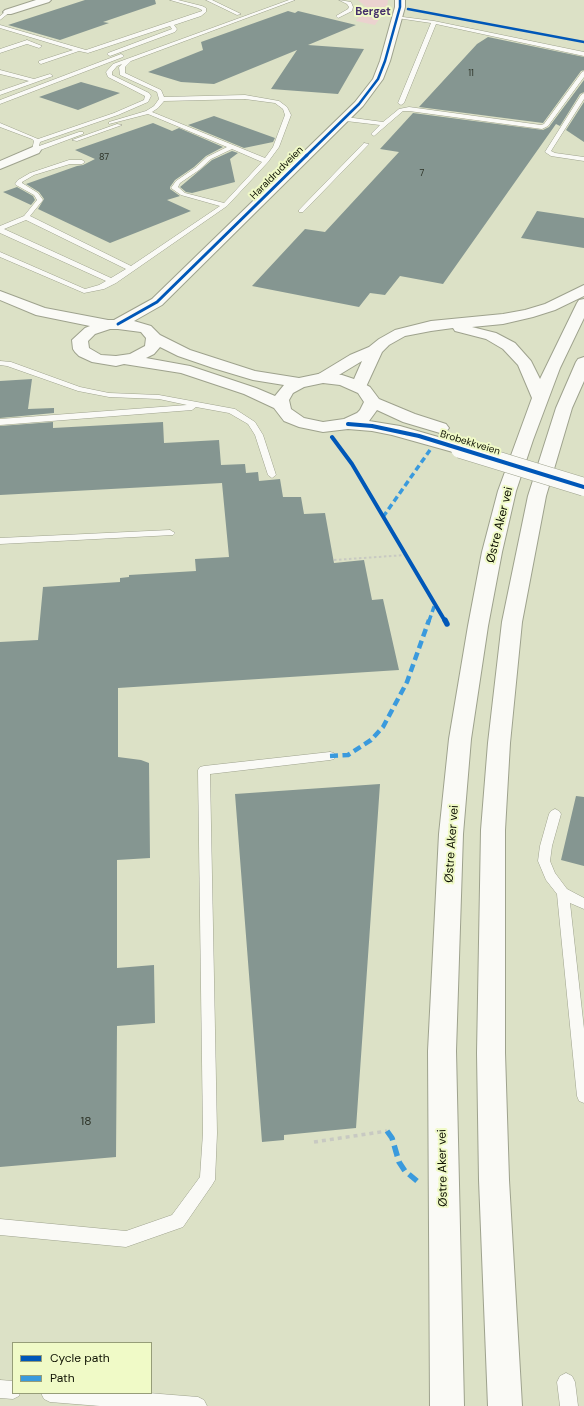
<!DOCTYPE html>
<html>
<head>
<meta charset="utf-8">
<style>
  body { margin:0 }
  #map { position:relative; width:584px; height:1406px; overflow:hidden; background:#dce1c6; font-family:"DM Sans",sans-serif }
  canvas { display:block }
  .legend { position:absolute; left:12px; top:1342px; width:140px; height:52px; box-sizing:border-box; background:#f0fac7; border:1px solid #969d78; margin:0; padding:5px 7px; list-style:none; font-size:12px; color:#0e1102 }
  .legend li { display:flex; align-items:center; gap:8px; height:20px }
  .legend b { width:20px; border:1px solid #969d78 }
</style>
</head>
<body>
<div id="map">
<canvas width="584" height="1406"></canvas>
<ul class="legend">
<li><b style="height:5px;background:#0057b8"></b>Cycle path</li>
<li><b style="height:5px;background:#3a9add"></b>Path</li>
</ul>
</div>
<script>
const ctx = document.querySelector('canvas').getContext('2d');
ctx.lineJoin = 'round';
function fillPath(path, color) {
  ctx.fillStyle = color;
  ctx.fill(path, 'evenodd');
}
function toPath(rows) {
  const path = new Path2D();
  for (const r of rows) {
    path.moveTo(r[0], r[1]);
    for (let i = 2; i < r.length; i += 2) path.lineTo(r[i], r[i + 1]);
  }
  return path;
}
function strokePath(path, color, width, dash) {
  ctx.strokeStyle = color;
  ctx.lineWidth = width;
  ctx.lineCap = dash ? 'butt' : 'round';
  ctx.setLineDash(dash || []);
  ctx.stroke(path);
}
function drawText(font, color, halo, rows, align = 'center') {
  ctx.font = font + ' "DM Sans",sans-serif';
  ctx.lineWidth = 4;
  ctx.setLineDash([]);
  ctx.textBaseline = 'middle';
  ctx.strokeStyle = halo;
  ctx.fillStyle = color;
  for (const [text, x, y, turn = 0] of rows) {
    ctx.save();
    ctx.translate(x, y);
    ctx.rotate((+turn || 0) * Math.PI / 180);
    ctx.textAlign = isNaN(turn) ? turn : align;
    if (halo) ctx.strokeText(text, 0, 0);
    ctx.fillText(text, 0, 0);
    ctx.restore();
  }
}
fillPath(toPath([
  [358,0,388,0,387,8,375,25,356,21,366,7]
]), '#ebd2cf');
fillPath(toPath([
  [85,0,155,0,156,4,103,22,109,23,60,40,8,25],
  [288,11,295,13,298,11,356,25,308,45,364,49,338,94,271,89,297,50,214,84,181,82,148,72,203,50,201,42],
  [488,37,584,57,584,70,581,71,543,123,419,107,477,44],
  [584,80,584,92,580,94,560,126,556,124,443,284,400,276,385,295,370,293,359,307,252,286,305,229,325,232,399,152,380,149,413,113,543,130,549,127],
  [81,82,120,93,78,110,39,97],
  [584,102,584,142,566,130],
  [214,116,275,138,273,142,244,148,188,125],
  [153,123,172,131,179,128,223,147,206,156,194,167,175,180,170,187,170,189,180,196,167,200,191,211,110,243,38,209,44,199,39,192,26,184,77,166,83,165,95,159,75,150],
  [232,151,238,153,230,159,235,182,192,193,186,192,180,187,212,160],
  [17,187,33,196,35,200,31,205,3,192],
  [537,211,584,218,584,248,521,238],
  [32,379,28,409,54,408,54,413,0,418,0,381],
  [53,422,53,428,163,422,164,443,219,440,221,465,245,464,246,473,258,472,259,481,280,479,283,497,301,497,304,514,325,513,334,563,364,560,372,600,383,599,399,670,118,688,118,757,141,760,149,763,150,858,117,860,117,968,154,965,155,1023,117,1026,116,1157,0,1167,0,642,38,640,43,587,120,582,120,578,129,577,129,575,196,571,195,559,229,557,222,483,0,495,0,426],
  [380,784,356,1128,284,1135,284,1140,262,1142,235,794],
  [576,796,584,797,584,866,561,860]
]), '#859691');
const service = toPath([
  [170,0,178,0,202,6,206,8,206,12,201,16,174,25,177,29,175,32,110,56,107,54,108,53,172,29,170,26,88,53,79,51,41,64,39,63,39,61,73,50,0,28,0,25,86,50,202,11,202,10,198,8,170,0],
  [206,0,212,0,241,14,237,15,206,0],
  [289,0,295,0,131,61,125,67,125,73,161,90,164,97,245,95,279,101,287,107,291,115,279,147,268,162,227,206,116,283,104,289,84,293,0,257,0,252,85,289,99,285,106,281,0,233,0,226,24,216,37,200,34,195,16,185,15,184,18,180,30,173,69,160,82,160,85,162,82,164,70,164,34,175,22,182,22,183,38,193,43,200,30,216,131,266,220,206,181,195,171,188,176,181,195,168,207,157,227,147,148,114,109,124,109,122,146,111,154,106,159,99,157,92,120,75,119,67,122,64,117,66,112,72,112,75,149,93,151,96,148,102,118,115,40,142,39,146,79,132,83,132,83,134,35,152,32,150,34,141,32,139,0,127,0,123,38,139,114,113,144,100,145,96,108,77,106,72,113,64,289,0],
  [245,99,275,103,283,109,285,115,273,147,265,158,152,112,158,108,164,101,245,99],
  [232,149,262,162,224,203,185,193,178,187,180,183,199,170,211,159,232,149],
  [26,220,126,269,111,278,4,229,26,220],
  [339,0,351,2,353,7,352,11,338,18,336,16,348,9,349,7,347,4,339,0],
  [6,11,10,12,0,20,0,16,6,11],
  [395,16,434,21,584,52,584,56,436,24,404,103,401,105,398,103,431,23,397,18,395,16],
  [27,40,42,46,39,48,27,44,0,53,0,49,27,40],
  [121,54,124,56,123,57,0,104,0,100,121,54],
  [0,70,34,79,50,74,53,76,0,95,0,91,29,81,0,74,0,70],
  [584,71,584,77,548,126,542,129,409,111,403,111,374,136,371,134,380,125,346,121,343,119,346,117,383,122,399,109,409,107,541,125,544,124,582,72,584,71],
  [584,93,584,99,551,151,555,153,584,157,584,161,551,156,545,152,581,95,584,93],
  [117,124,122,125,77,141,72,140,117,124],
  [364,143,369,144,303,212,299,212,299,210,364,143],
  [0,361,11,362,80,387,109,393,159,395,235,409,255,422,263,435,276,475,272,478,268,475,255,435,248,424,229,413,196,407,192,410,0,425,0,419,187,405,159,399,109,397,78,391,7,366,0,365,0,361],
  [170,530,175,533,173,535,0,544,0,538,170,530],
  [330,752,334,753,336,756,334,759,330,760,210,774,217,1133,215,1180,212,1185,183,1227,126,1247,0,1235,0,1219,126,1231,172,1215,200,1177,203,1133,198,770,200,767,204,766,330,752],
  [555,809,559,811,561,814,552,846,550,861,555,873,567,889,584,898,584,909,570,903,584,1029,584,1103,579,1101,577,1096,557,894,546,880,538,861,540,846,549,814,551,811,555,809],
  [566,1373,572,1376,575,1382,578,1406,560,1406,557,1382,560,1376,566,1373],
  [0,1380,13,1381,13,1393,20,1393,19,1396,13,1399,0,1398,0,1380],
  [41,1393,148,1393,198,1397,204,1400,207,1406,100,1406,50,1402,44,1399,41,1393]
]);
const minor = toPath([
  [36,0,51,0,49,2,11,14,5,14,3,12,5,10,36,0],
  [35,146,39,147,41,150,39,153,0,169,0,161,35,146]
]);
const tertiary = toPath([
  [395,0,405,0,405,7,390,61,383,79,363,106,162,305,134,321,151,326,160,335,190,350,255,371,299,378,323,373,342,375,357,380,370,387,379,399,415,414,446,424,449,428,446,432,440,433,403,422,377,410,369,421,400,426,466,445,469,449,466,453,460,454,392,435,372,431,348,429,323,432,299,427,284,421,274,408,244,394,181,373,124,364,116,366,92,362,79,356,75,352,73,349,72,340,85,328,90,326,36,315,0,300,0,291,45,308,108,320,114,320,152,299,355,102,373,79,380,61,395,7,395,0],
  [110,329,118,329,141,332,146,338,145,346,130,354,116,356,101,355,89,348,88,341,95,334,110,329],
  [160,347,178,356,213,368,253,380,284,385,275,396,256,388,190,366,146,358,154,354,160,347],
  [323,383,340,385,358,393,364,402,360,410,357,413,344,419,323,422,304,418,291,409,289,400,293,393,304,387,323,383]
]);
const trunk = toPath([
  [584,285,584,296,555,310,533,317,503,324,472,327,496,333,515,343,531,361,540,379,577,303,579,300,584,299,584,318,560,368,533,440,516,491,502,552,488,626,471,739,463,834,456,1051,464,1406,430,1406,428,1051,439,834,449,739,468,626,482,552,498,491,532,398,518,365,503,349,486,339,455,331,453,328,431,331,405,336,389,345,382,352,365,389,359,391,353,389,351,386,362,361,329,381,323,383,317,381,315,378,317,375,350,355,369,347,379,339,395,330,431,321,503,314,525,310,545,304,584,285],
  [584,357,584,381,572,408,546,496,522,622,510,743,505,830,505,1053,509,1180,522,1406,488,1406,479,1180,477,1053,481,830,488,743,502,622,528,496,556,408,576,362,578,359,584,357]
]);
strokePath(service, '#9ea28d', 1);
strokePath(minor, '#9ea28d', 2);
strokePath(tertiary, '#9ea28d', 2);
strokePath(trunk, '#9ea28d', 2);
strokePath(toPath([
  [337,444,352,464,445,621],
  [334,560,406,555]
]), '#c8c9c2', 2, [2.5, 2.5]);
strokePath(toPath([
  [445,620,447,624]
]), '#c8c9c2', 2.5, [3, 3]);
strokePath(toPath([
  [314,1142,387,1131]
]), '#c8c9c2', 3.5, [4, 4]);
fillPath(service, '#fafaf6');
fillPath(minor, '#fafaf6');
fillPath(tertiary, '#fafaf6');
fillPath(trunk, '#fafaf6');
const tertiaryBridge = toPath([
  [460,449,584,487]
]);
strokePath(tertiaryBridge, '#9ea28d', 19, []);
strokePath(tertiaryBridge, '#fafaf6', 18);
strokePath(toPath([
  [383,517,430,450],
  [429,621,435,604]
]), '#3a9add', 3.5, [6, 3.5]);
strokePath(toPath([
  [330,756,348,755,371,740,383,727,407,682,429,620]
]), '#3a9add', 4.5, [8, 4.5]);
strokePath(toPath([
  [387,1131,392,1138,399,1162,405,1171,417,1181]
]), '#3a9add', 5.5, [11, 5.5]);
strokePath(toPath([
  [408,9,584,42],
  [306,156,359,104,378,79,385,61,400,7,400,0]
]), '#0057b8', 2.5);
strokePath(toPath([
  [118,324,157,302,307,155]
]), '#0057b8', 3);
strokePath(toPath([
  [348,424,372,426,419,436,584,487],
  [332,437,352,464,445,621]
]), '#0057b8', 4);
strokePath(toPath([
  [445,620,447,624]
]), '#0057b8', 5.5);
drawText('9px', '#2c3226', null, [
  ["11",471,74],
  ["87",104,158],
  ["7",422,174]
]);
drawText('10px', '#0e1102', '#f0fac7', [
  ["Haraldrudveien",277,173,-45],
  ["Brobekkveien",470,443,17]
]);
drawText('bold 11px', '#442f6b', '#f0fac7', [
  ["Berget",373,12]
]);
drawText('12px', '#0e1102', '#f0fac7', [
  ["Østre Aker vei",500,525,-76],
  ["Østre Aker vei",452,844,-86],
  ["Østre Aker vei",443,1168,-91]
]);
drawText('12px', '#2c3226', null, [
  ["18",86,1122]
]);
</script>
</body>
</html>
